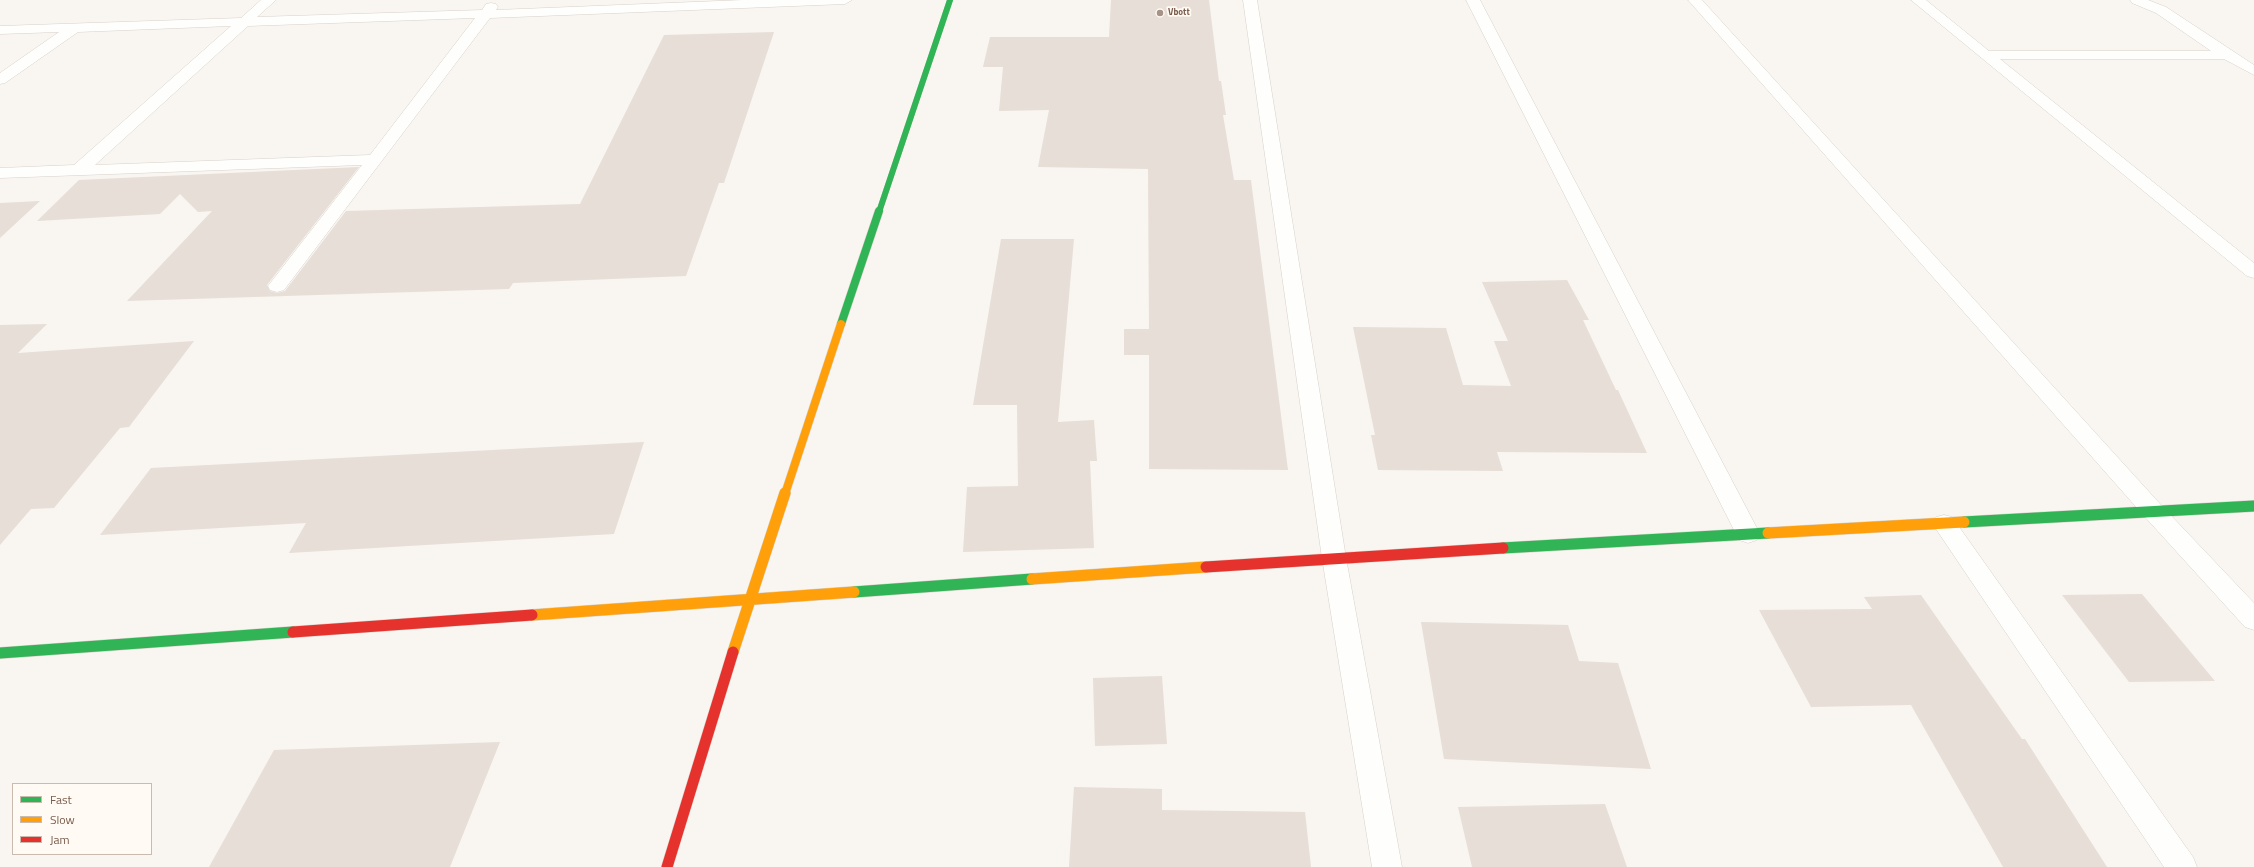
<!DOCTYPE html>
<html>
<head>
<meta charset="utf-8">
<style>
  body { margin:0 }
  #map { position:relative; width:2254px; height:867px; overflow:hidden; background:#f9f5f0; font-family:"Titillium Web",sans-serif }
  canvas { display:block }
  .legend { position:absolute; left:12px; top:783px; width:140px; height:72px; box-sizing:border-box; background:#fffaf3; border:1px solid #cabbb1; margin:0; padding:5px 7px; list-style:none; font-size:12px; color:#7a5c4d }
  .legend li { display:flex; align-items:center; gap:8px; height:20px }
  .legend b { width:20px; border:1px solid #cabbb1 }
</style>
</head>
<body>
<div id="map">
<canvas width="2254" height="867"></canvas>
<ul class="legend">
<li><b style="height:5px;background:#30b455"></b>Fast</li>
<li><b style="height:5px;background:#ff9f0a"></b>Slow</li>
<li><b style="height:5px;background:#e5322d"></b>Jam</li>
</ul>
</div>
<script>
const ctx = document.querySelector('canvas').getContext('2d');
ctx.lineJoin = 'round';
function fillPath(path, color) {
  ctx.fillStyle = color;
  ctx.fill(path, 'evenodd');
}
function toPath(rows) {
  const path = new Path2D();
  for (const r of rows) {
    path.moveTo(r[0], r[1]);
    for (let i = 2; i < r.length; i += 2) path.lineTo(r[i], r[i + 1]);
  }
  return path;
}
function strokePath(path, color, width, dash) {
  ctx.strokeStyle = color;
  ctx.lineWidth = width;
  ctx.lineCap = dash ? 'butt' : 'round';
  ctx.setLineDash(dash || []);
  ctx.stroke(path);
}
function drawText(font, color, halo, rows, align = 'center') {
  ctx.font = font + ' "Titillium Web",sans-serif';
  ctx.lineWidth = 3.5;
  ctx.setLineDash([]);
  ctx.textBaseline = 'middle';
  ctx.strokeStyle = halo;
  ctx.fillStyle = color;
  for (const [text, x, y, turn = 0] of rows) {
    ctx.save();
    ctx.translate(x, y);
    ctx.rotate((+turn || 0) * Math.PI / 180);
    ctx.textAlign = isNaN(turn) ? turn : align;
    if (halo) ctx.strokeText(text, 0, 0);
    ctx.fillText(text, 0, 0);
    ctx.restore();
  }
}
fillPath(toPath([
  [1111,0,1209,0,1219,81,1221,81,1226,115,1223,115,1234,180,1251,180,1288,470,1149,469,1149,355,1124,355,1124,329,1149,329,1148,169,1038,167,1049,110,999,111,1003,67,983,67,990,37,1109,37],
  [774,32,724,183,719,183,686,276,513,283,509,289,127,301,212,211,198,212,180,194,160,214,37,221,79,180,359,167,267,285,270,291,277,293,285,291,346,211,580,204,664,35],
  [40,201,0,238,0,203],
  [1001,239,1074,239,1058,422,1094,420,1097,461,1090,461,1094,548,963,552,967,487,1018,486,1017,405,973,405],
  [1567,280,1589,320,1583,320,1616,390,1618,390,1647,453,1497,452,1503,471,1378,470,1371,435,1375,435,1353,327,1446,328,1463,385,1511,386,1494,341,1508,341,1482,282],
  [47,324,18,353,194,341,129,427,120,428,54,508,31,509,0,545,0,325],
  [644,442,614,534,289,553,306,523,100,535,151,468],
  [2142,594,2215,681,2129,682,2062,595],
  [1921,595,2022,739,2025,739,2107,867,2003,867,1911,705,1811,707,1759,610,1872,609,1864,597],
  [1421,622,1568,625,1579,661,1618,663,1651,769,1444,759],
  [1162,676,1167,744,1095,746,1093,678],
  [500,742,450,867,209,867,274,750],
  [1074,787,1162,789,1162,810,1305,812,1311,867,1069,867],
  [1605,804,1627,867,1472,867,1458,807]
]), '#e6ded7');
const street = toPath([
  [261,0,276,0,257,17,482,10,486,4,491,3,496,4,498,7,496,10,743,0,852,0,845,4,490,18,284,290,277,292,270,290,268,286,362,165,0,178,0,168,74,165,231,26,78,32,5,83,0,84,0,73,59,32,0,34,0,26,241,18,261,0],
  [475,18,370,155,95,165,248,26,475,18],
  [1243,0,1257,0,1346,558,1402,867,1372,867,1322,558,1243,0],
  [1466,0,1480,0,1760,534,1757,540,1748,543,1739,540,1736,534,1466,0],
  [1688,0,1702,0,2161,505,2254,603,2254,630,2245,627,2145,517,1688,0],
  [1911,0,1926,0,1989,51,2211,51,2156,13,2132,3,2130,0,2148,0,2166,7,2254,65,2254,75,2224,59,2000,59,2254,263,2254,278,2247,276,1911,0],
  [1944,515,1952,517,2193,857,2197,867,2164,867,1936,529,1932,523,1936,517,1944,515]
]);
const fastFar2 = toPath([
  [879,212,950,0]
]);
const fastFar1 = toPath([
  [841,324,879,211]
]);
const fast = toPath([
  [1964,522,2254,506],
  [1503,548,1768,533],
  [854,592,1032,579],
  [0,653,293,632]
]);
const slowFar1 = toPath([
  [785,494,841,324]
]);
const slow = toPath([
  [1768,533,1964,522],
  [1032,579,1206,567],
  [532,615,854,592],
  [733,652,785,493]
]);
const jam = toPath([
  [1206,567,1503,548],
  [293,632,532,615],
  [667,867,733,652]
]);
strokePath(street, '#d7d1cb', 1);
strokePath(fastFar2, '#d9d2cb', 6);
strokePath(fastFar1, '#d9d2cb', 9);
strokePath(fast, '#d9d2cb', 12);
strokePath(slowFar1, '#d9d2cb', 9);
strokePath(slow, '#d9d2cb', 12);
strokePath(jam, '#d9d2cb', 12);
fillPath(street, '#fefefd');
strokePath(fastFar2, '#30b455', 6);
strokePath(fastFar1, '#30b455', 8);
strokePath(fast, '#30b455', 11);
strokePath(slowFar1, '#ff9f0a', 8);
strokePath(slow, '#ff9f0a', 11);
strokePath(jam, '#e5322d', 11);
for (const [x, y, r, color] of [
  [1160,13,4,"#a69286"]
]) {
  const dot = new Path2D();
  dot.arc(x, y, r, 0, 2 * Math.PI);
  ctx.fillStyle = color;
  ctx.fill(dot);
  strokePath(dot, '#fffaf3', 1.5);
}
drawText('bold 9px', '#7a5c4d', '#fffaf3', [
  ["Vbott",1168,13]
], 'left');
</script>
</body>
</html>
